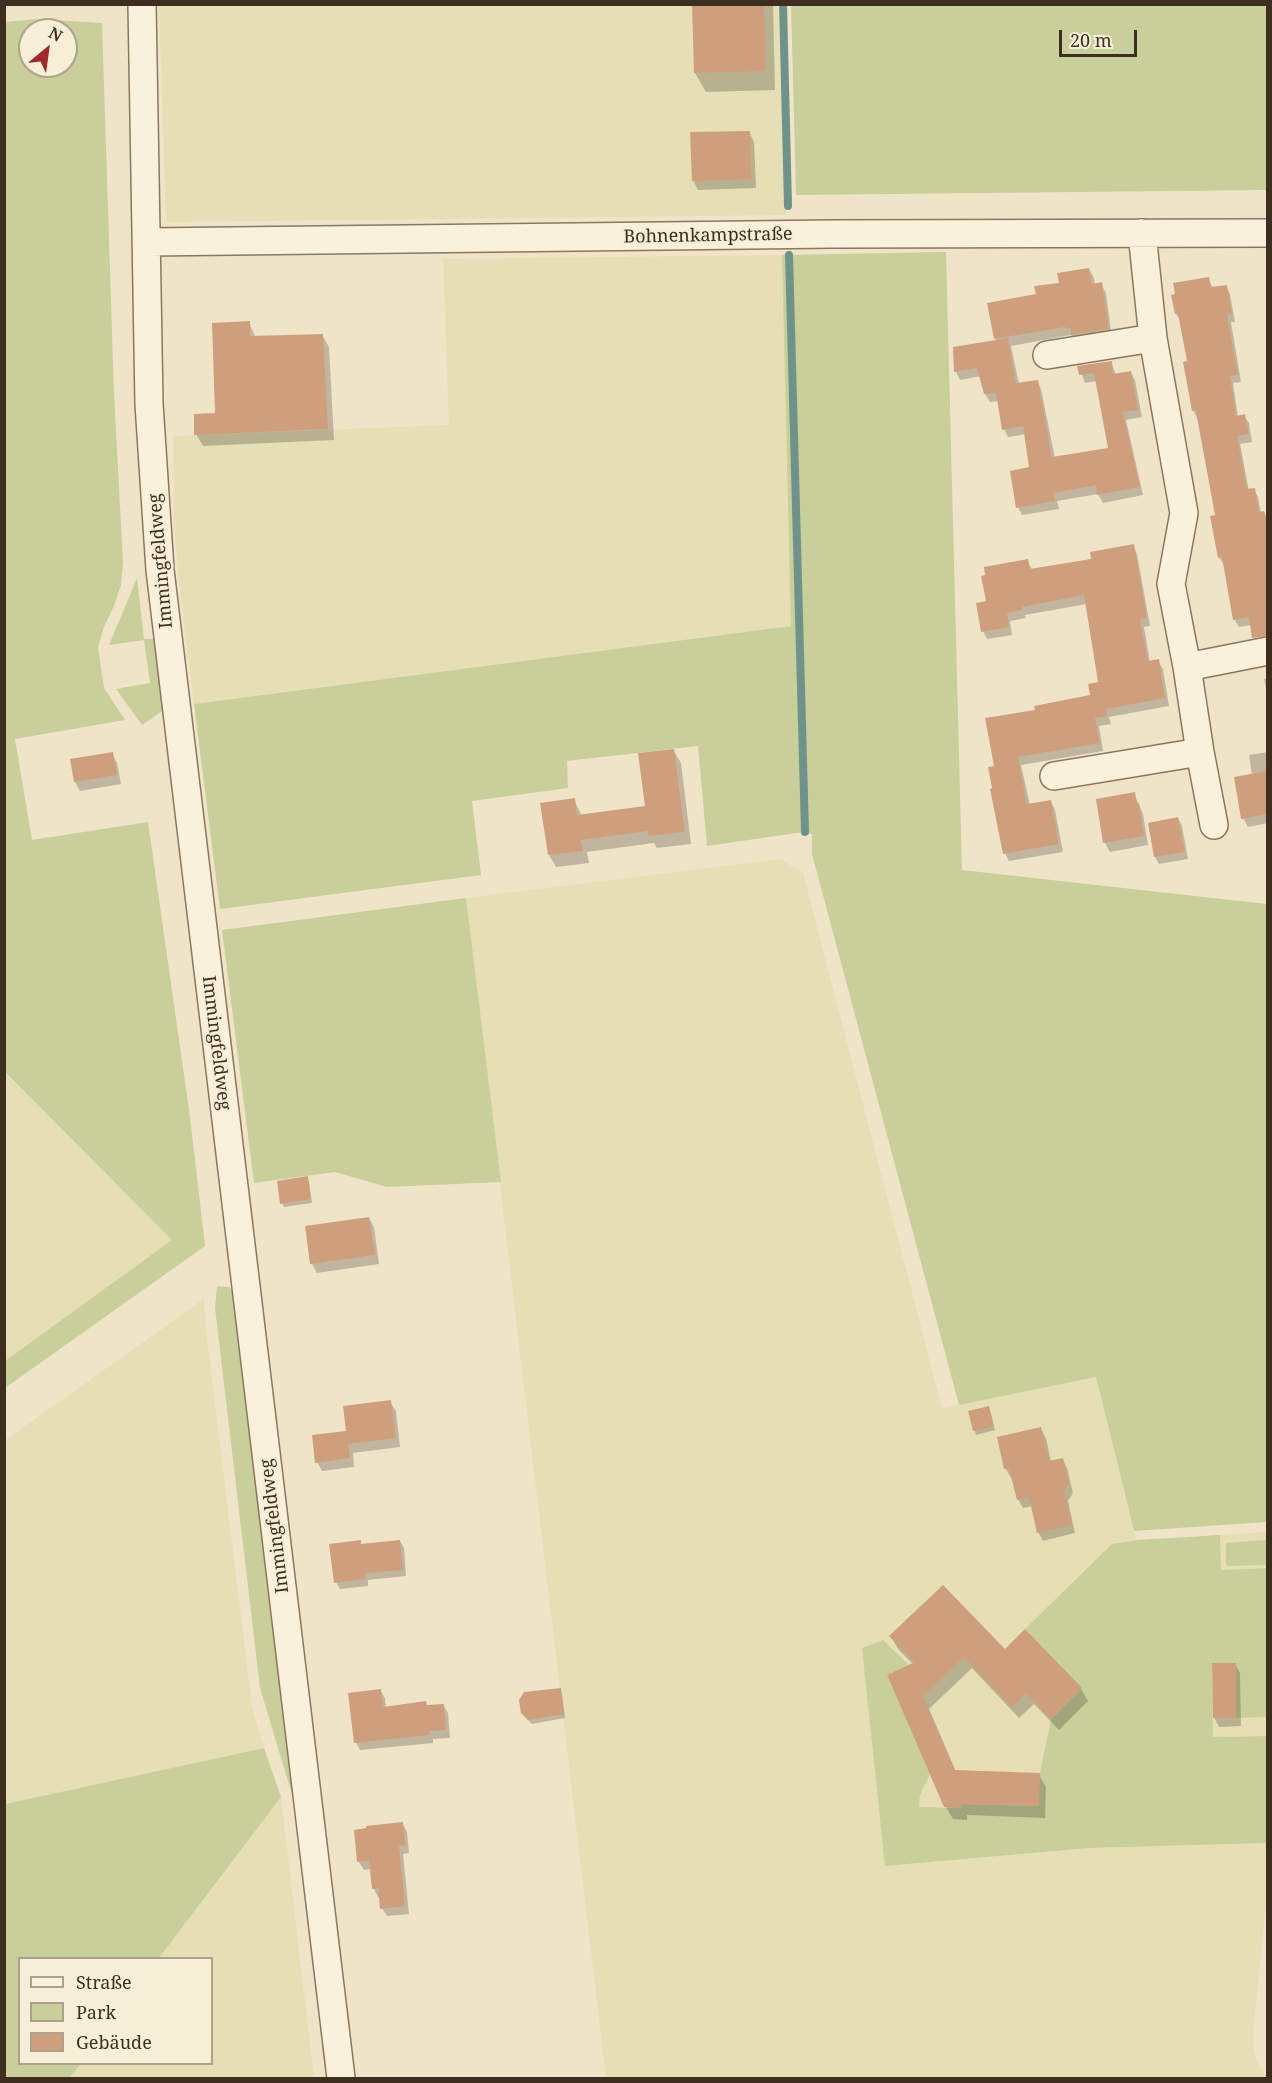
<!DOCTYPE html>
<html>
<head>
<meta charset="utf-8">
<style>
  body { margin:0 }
  #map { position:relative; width:1272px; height:2083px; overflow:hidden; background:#f0e4c8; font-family:"Noto Serif",serif }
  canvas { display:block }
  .frame { position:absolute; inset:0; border:6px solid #3d2e20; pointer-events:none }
  .legend { position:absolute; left:18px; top:1957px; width:195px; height:108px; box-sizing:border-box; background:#f7eed8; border:2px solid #ada18e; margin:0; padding:8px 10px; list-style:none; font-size:18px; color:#3d2e20 }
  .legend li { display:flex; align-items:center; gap:12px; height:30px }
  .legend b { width:30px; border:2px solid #ada18e }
  .north { position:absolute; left:18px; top:18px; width:60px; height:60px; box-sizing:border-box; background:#f7eed8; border:2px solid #ada18e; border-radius:50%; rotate:29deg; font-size:16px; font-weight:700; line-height:24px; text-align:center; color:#3d2e20 }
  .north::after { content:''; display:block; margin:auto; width:21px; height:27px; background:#9e2a2b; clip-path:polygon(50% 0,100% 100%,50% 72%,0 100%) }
  .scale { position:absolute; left:1059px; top:30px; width:78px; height:27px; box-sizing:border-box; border:3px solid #3d2e20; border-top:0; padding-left:8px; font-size:18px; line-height:21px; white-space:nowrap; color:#3d2e20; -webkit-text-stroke:4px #f7eed8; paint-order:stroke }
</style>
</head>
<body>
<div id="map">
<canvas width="1272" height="2083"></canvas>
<div class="frame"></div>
<ul class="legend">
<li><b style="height:8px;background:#faf1dc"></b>Straße</li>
<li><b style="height:16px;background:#c9cf9b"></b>Park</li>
<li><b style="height:16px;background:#cf9f7d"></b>Gebäude</li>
</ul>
<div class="north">N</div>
<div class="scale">20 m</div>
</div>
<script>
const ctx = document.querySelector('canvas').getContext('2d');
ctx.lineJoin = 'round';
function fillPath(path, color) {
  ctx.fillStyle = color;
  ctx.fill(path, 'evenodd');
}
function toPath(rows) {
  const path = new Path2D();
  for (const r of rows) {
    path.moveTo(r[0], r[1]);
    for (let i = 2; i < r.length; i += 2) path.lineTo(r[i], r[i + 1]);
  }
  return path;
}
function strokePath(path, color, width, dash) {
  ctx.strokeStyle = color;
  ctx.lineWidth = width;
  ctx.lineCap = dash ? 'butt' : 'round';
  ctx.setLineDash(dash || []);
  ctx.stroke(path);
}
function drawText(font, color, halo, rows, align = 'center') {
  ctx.font = font + ' "Noto Serif",serif';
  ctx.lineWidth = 5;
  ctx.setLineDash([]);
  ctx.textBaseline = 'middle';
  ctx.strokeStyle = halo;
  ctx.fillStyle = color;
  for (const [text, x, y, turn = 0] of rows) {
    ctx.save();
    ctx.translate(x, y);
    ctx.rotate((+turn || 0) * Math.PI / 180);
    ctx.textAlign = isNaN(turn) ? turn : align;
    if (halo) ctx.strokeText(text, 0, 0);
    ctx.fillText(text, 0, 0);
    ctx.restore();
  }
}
fillPath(toPath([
  [159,5,778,5,786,215,166,222],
  [782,255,792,626,194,704,179,584,174,519,173,436,449,425,443,259],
  [781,859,803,873,942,1408,1096,1377,1136,1540,1112,1544,1082,1688,1039,1806,961,1804,961,1808,919,1807,920,1795,929,1774,887,1675,909,1665,883,1641,885,1866,1090,1848,1267,1843,1267,1893,1253,2035,1254,2052,1260,2068,1267,2076,1267,2078,606,2078,466,898],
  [4,1072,173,1240,5,1361,4,1361],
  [204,1299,206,1330,252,1707,264,1748,5,1804,4,1441],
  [1267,1532,1267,1568,1220,1570,1220,1535],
  [1212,1663,1267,1663,1267,1736,1213,1737],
  [281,1797,314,2078,69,2078,81,2064,212,2064,212,1958,159,1958]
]), '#e6deb5');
fillPath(toPath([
  [791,5,1267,5,1267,190,796,195],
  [38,19,102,23,114,393,123,562,121,585,114,606,104,627,98,647,104,688,125,720,15,739,32,840,148,822,190,1117,205,1246,5,1388,5,1361,172,1240,5,1072,4,22],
  [30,30,66,30,66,66,30,66],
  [946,252,962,870,1267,904,1267,1522,1134,1531,1096,1377,959,1405,812,854,812,834,797,833,707,846,698,746,567,761,568,788,472,801,481,875,220,909,194,704,791,626,782,255],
  [137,578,144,639,154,639,164,710,142,725,116,689,150,683,144,640,109,645],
  [466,898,501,1182,387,1187,335,1172,254,1183,222,930],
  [217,1286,229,1287,237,1296,300,1793,291,1791,260,1688,215,1308],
  [1220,1535,1221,1570,1267,1568,1267,1717,1236,1718,1236,1663,1212,1663,1213,1737,1267,1736,1267,1843,1090,1848,885,1866,862,1648,883,1640,909,1665,887,1675,930,1774,920,1795,919,1807,961,1808,961,1804,1038,1806,1040,1773,1051,1719,1081,1690,1025,1629,1112,1544,1136,1540],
  [1267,1540,1267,1565,1228,1566,1226,1564,1226,1543],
  [264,1748,281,1797,159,1958,20,1958,20,2064,81,2064,69,2078,5,2078,5,1804]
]), '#c9cf9b');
fillPath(toPath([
  [693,4,773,4,775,90,706,92,695,73],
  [749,132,754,142,756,188,698,190,693,180],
  [1089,269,1094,278,1095,285,1101,284,1106,293,1112,338,1077,343,1071,335,1011,346,1019,384,1037,381,1041,389,1055,458,1110,449,1097,381,1085,383,1079,367,1111,362,1116,375,1131,372,1135,380,1142,417,1126,420,1143,495,1103,503,1098,494,1057,501,1059,509,1022,515,1018,507,1031,468,1026,434,1008,437,1004,429,999,401,990,402,985,394,981,376,960,380,956,372,955,348,996,341,989,304,1037,295],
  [1208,279,1213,288,1226,287,1230,294,1235,322,1231,322,1241,382,1233,383,1238,417,1244,416,1249,423,1252,442,1240,444,1249,491,1254,490,1258,497,1261,513,1264,512,1268,519,1268,633,1251,625,1239,627,1234,619,1224,565,1219,557,1216,516,1197,418,1193,410,1189,362,1181,321,1176,314],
  [249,323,256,338,322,335,329,347,334,440,203,446,196,434,217,415],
  [1133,546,1137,554,1150,626,1144,627,1150,662,1158,661,1163,669,1169,706,1109,717,1111,724,1099,726,1103,751,1021,765,1030,805,1051,802,1055,810,1063,852,1009,861,1005,853,995,768,1037,711,1092,697,1100,683,1087,604,1025,615,1026,618,1010,621,1012,635,987,639,983,631,987,602,1027,561,1032,569,1093,560],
  [1268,678,1268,698,1264,679],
  [674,751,681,763,691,844,657,848,654,843,587,852,589,863,556,867,549,855,574,800,582,816,647,808],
  [1268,752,1268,823,1248,827,1243,818,1252,775,1249,755],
  [112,754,117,763,121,784,80,791,75,782],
  [1134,794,1143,814,1148,845,1110,852,1105,843,1097,800],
  [1178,818,1182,826,1188,859,1159,864,1155,857,1149,824],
  [307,1178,309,1182,312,1203,284,1207,282,1203],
  [369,1218,374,1227,379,1264,317,1273,312,1264,307,1227],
  [390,1402,396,1411,400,1447,353,1453,354,1467,322,1471,317,1462,347,1432],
  [989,1408,995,1430,976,1435,970,1412],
  [1041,1429,1046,1438,1051,1462,1062,1459,1067,1468,1073,1493,1068,1501,1075,1533,1043,1541,1038,1532,1032,1506,1023,1508,1018,1499,1013,1477,1011,1478,1006,1469,999,1438],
  [400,1541,404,1548,406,1576,368,1580,368,1586,340,1589,336,1582,360,1542,362,1545],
  [1025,1631,1081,1689,1088,1701,1059,1730,1034,1704,1019,1718,972,1668,929,1709,956,1772,1039,1775,1046,1787,1045,1818,967,1815,967,1820,953,1819,946,1807,914,1665,898,1649,891,1637,1005,1651],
  [1235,1664,1240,1673,1241,1726,1219,1727,1214,1717],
  [380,1690,385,1698,386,1708,443,1705,448,1713,450,1738,433,1739,433,1743,360,1750,356,1742],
  [560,1690,562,1694,565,1718,532,1724,526,1718,523,1713],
  [402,1823,407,1832,409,1853,403,1854,409,1914,387,1916,382,1908,380,1897,378,1897,374,1889,371,1869,364,1870,359,1862,355,1831]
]), '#0003');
strokePath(toPath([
  [783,4,788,206],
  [789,255,805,832]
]), '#6f938a', 8);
fillPath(toPath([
  [692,4,764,4,766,71,694,73],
  [750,131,751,179,692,181,690,132],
  [1089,268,1092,284,1102,282,1108,321,1108,329,1071,335,1070,328,1066,329,1065,327,994,339,987,303,1036,294,1034,286,1059,283,1057,273],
  [1209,277,1211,287,1227,285,1232,314,1227,315,1238,375,1230,376,1236,416,1245,414,1249,434,1237,436,1247,489,1255,488,1259,512,1264,511,1268,528,1268,636,1252,638,1249,617,1233,620,1222,557,1218,558,1210,516,1215,515,1206,466,1196,410,1192,411,1183,362,1187,361,1178,314,1175,314,1171,295,1175,294,1173,283],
  [250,321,250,336,323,334,328,429,194,435,194,414,215,413,212,323],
  [1008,338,1016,383,1038,380,1052,457,1108,448,1094,373,1079,375,1077,366,1112,361,1113,374,1131,371,1138,410,1123,412,1140,487,1097,495,1096,485,1054,493,1055,501,1016,508,1010,471,1029,467,1023,426,1002,430,996,393,984,394,977,368,954,372,953,347],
  [1134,544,1147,618,1140,619,1148,661,1159,659,1165,698,1106,709,1107,716,1095,718,1100,743,1018,757,1027,804,1051,800,1059,844,1003,854,990,789,992,788,988,767,994,766,985,718,1035,710,1034,706,1090,695,1088,684,1098,682,1084,595,1022,607,1022,610,1007,613,1009,627,981,632,976,603,986,601,981,576,985,575,984,567,1028,559,1030,569,1091,559,1090,552],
  [674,749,685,832,648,836,648,831,581,840,583,851,548,855,540,803,575,798,577,815,645,806,638,753],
  [113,752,117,775,74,782,70,759],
  [1268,771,1268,814,1241,819,1234,777],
  [1135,792,1137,804,1139,803,1144,836,1103,843,1096,799],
  [1178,817,1185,852,1154,857,1148,823],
  [308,1176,311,1199,280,1204,277,1181],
  [369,1217,375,1255,310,1264,305,1226],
  [391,1400,396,1438,348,1444,350,1458,315,1463,312,1435,346,1431,343,1406],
  [989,1406,994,1426,973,1431,968,1411],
  [1041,1427,1049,1461,1063,1458,1069,1483,1064,1491,1072,1525,1037,1533,1029,1497,1017,1500,1009,1468,1004,1469,997,1437],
  [361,1540,361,1544,400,1540,403,1570,365,1573,365,1579,334,1583,329,1544],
  [943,1585,1005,1649,1025,1629,1082,1688,1051,1719,1026,1693,1012,1707,964,1657,923,1696,955,1770,1040,1773,1039,1806,961,1804,961,1808,944,1807,887,1675,915,1662,889,1636],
  [1212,1663,1236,1663,1236,1718,1213,1718],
  [561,1688,564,1714,528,1720,521,1713,519,1700,524,1692],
  [381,1689,383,1707,426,1701,427,1705,444,1704,446,1730,429,1731,429,1735,354,1743,348,1693],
  [403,1822,406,1845,399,1846,405,1906,380,1909,378,1888,372,1889,369,1861,357,1862,354,1830,366,1828,366,1826]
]), '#cf9f7d');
const minor = toPath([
  [142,4,149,404,160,570,341,2078],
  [1142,233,1153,338,1184,513,1171,584,1187,667,1200,752,1214,825],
  [148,242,834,234,1268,233],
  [1047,355,1153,338],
  [1187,667,1268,651],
  [1054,776,1200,752]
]);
strokePath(minor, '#8d765c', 30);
strokePath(minor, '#faf1dc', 27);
drawText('18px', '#3d2e20', '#f7eed8', [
  ["Bohnenkampstraße",708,236,-1],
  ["Immingfeldweg",161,561,-95],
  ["Immingfeldweg",216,1043,83],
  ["Immingfeldweg",275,1526,-97]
]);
</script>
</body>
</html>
